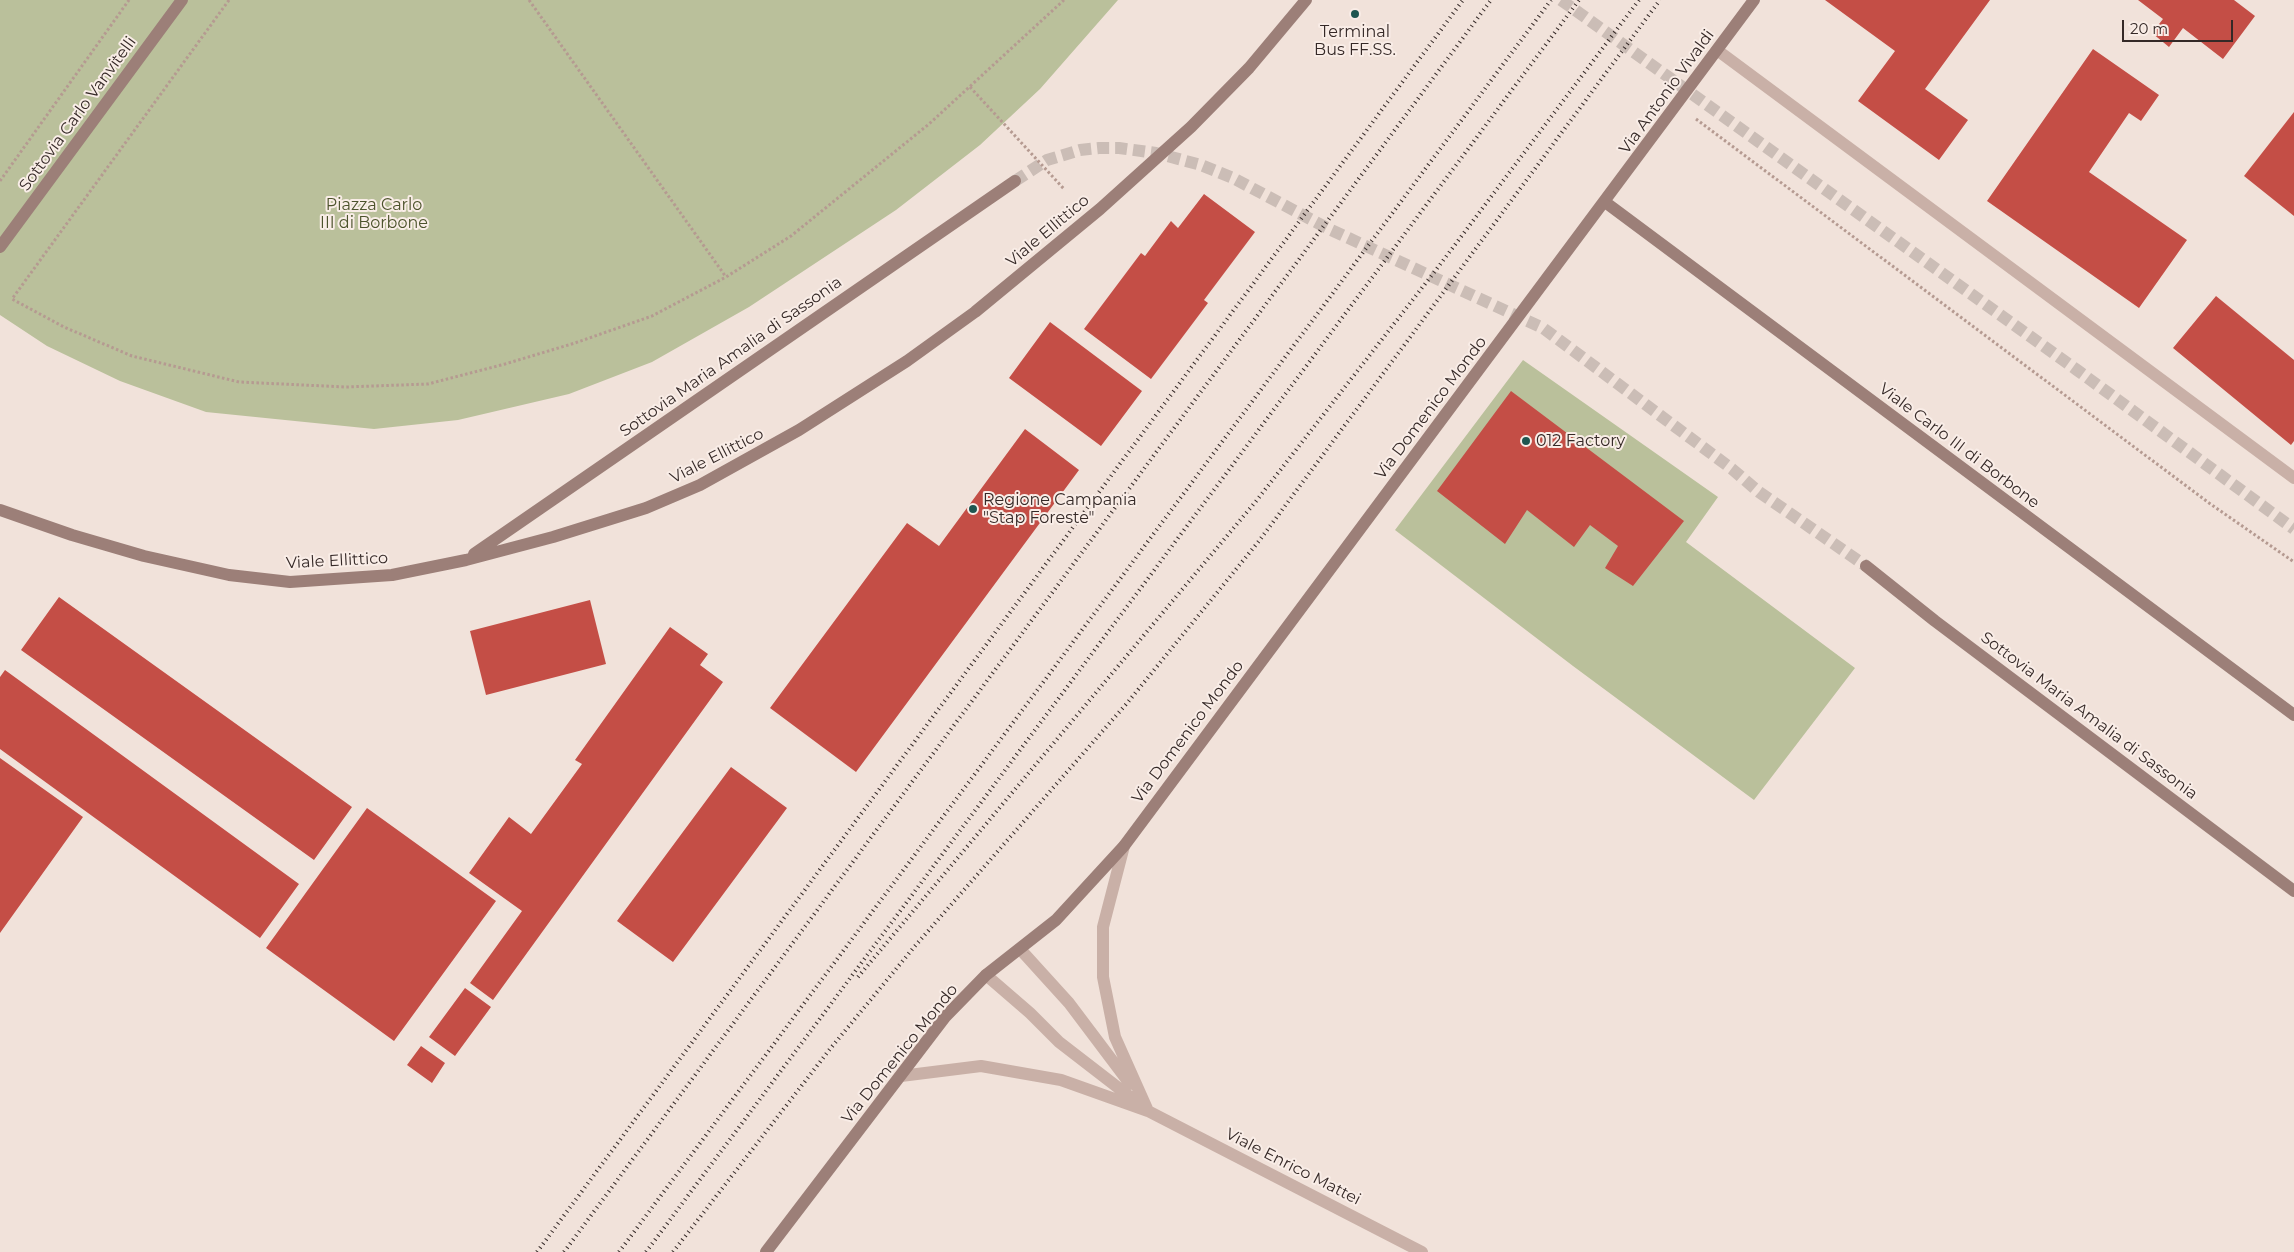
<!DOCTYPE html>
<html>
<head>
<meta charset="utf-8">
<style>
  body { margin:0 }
  #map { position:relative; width:2294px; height:1252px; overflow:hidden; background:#f1e2da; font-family:Montserrat,sans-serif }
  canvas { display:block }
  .scale { position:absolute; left:2122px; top:20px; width:111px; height:22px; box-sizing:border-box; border:2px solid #352927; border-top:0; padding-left:6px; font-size:15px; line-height:18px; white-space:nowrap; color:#352927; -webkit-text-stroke:4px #f9ede7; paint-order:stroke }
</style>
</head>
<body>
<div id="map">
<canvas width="2294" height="1252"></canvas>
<div class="scale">20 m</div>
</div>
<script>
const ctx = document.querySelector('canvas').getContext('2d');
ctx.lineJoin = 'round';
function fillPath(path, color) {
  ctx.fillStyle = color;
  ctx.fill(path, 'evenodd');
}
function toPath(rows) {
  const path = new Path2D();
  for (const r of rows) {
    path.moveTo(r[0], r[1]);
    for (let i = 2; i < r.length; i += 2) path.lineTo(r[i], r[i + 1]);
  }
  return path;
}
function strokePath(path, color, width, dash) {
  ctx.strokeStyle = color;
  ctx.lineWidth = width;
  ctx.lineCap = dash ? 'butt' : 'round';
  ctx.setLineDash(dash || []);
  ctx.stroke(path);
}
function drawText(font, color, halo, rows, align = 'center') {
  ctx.font = font + ' Montserrat,sans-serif';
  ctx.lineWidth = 4;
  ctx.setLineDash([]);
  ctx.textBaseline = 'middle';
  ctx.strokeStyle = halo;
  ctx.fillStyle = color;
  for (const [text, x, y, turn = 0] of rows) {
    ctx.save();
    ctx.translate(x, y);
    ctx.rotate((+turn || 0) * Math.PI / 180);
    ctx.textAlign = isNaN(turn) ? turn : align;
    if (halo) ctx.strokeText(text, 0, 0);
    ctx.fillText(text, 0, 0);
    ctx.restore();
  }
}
fillPath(toPath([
  [0,0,1118,0,1040,89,980,145,896,210,749,307,652,362,569,394,458,420,374,429,206,412,120,381,47,346,0,315],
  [1523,360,1718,497,1686,542,1855,668,1754,800,1573,666,1395,530]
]), '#bac09b');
fillPath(toPath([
  [1825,0,1990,0,1925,89,1968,120,1939,160,1858,101,1895,51],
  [2138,0,2234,0,2255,16,2223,59,2183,28,2169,47,2152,33,2163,19],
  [2093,49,2159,95,2141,121,2129,113,2089,172,2187,240,2139,308,1987,201],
  [2294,112,2294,216,2244,176],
  [1204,194,1255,232,1204,300,1208,303,1151,379,1084,329,1141,253,1145,256,1171,221,1178,228],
  [2216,296,2294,360,2294,441,2291,445,2173,348],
  [1050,322,1142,391,1101,446,1009,378],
  [1511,391,1684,521,1633,586,1605,568,1618,546,1590,525,1574,547,1527,510,1505,544,1437,491],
  [1025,429,1079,470,856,772,770,708,907,523,939,546],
  [59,597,352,807,314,860,21,650],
  [590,600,606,664,486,695,470,631],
  [670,627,708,654,700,665,723,682,493,1000,470,983,522,911,469,873,509,817,531,834,582,764,575,760],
  [5,670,299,884,260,938,0,749,0,677],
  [0,758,83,817,0,933],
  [731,767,787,808,673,962,617,921],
  [367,808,496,901,394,1041,266,948],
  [465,988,491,1007,455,1056,429,1037],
  [421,1046,445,1063,432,1083,407,1065]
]), '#c44e46');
strokePath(toPath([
  [1561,0,2077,370,2294,529],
  [1015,181,1047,160,1080,150,1099,148,1119,148,1156,153,1201,165,1233,178,1329,229,1543,328,1732,469,1759,492,1866,566]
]), '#cbbdb6', 12, [12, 6]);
strokePath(toPath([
  [229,0,12,299,64,327,132,356,239,382,346,387,428,384,505,364,575,343,652,316,726,277,791,236,929,124,1064,0],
  [529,0,726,277],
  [970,87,1064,189],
  [1696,119,2209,503,2294,562],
  [0,181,129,0]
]), '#b59a91', 3, [2.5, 2.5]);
strokePath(toPath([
  [1717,50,2294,478]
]), '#c9b0a7', 12);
strokePath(toPath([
  [1124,846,1103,927,1103,977,1115,1037,1148,1111],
  [1020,949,1069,1003,1130,1084],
  [986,975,1030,1013,1059,1042,1138,1103],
  [901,1076,981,1066,1061,1080,1148,1111,1422,1252]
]), '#c9b0a7', 12);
strokePath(toPath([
  [1605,202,2294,715],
  [0,247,182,0],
  [0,510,72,535,144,556,229,575,290,582,392,575,466,560,553,537,646,508,700,485,799,430,907,361,975,312,1100,209,1191,127,1249,68,1306,0],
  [474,554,1015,181],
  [1866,566,1935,621,2294,891],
  [766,1252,945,1017,986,975,1056,920,1124,846,1754,0]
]), '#9c7f78', 12);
strokePath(toPath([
  [858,977,1257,500,1439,266,1639,0],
  [537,1252,1463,0],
  [564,1252,1491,0],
  [619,1252,1551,0],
  [646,1252,1579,0],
  [673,1252,830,1049,915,946,1128,702,1259,541,1660,0]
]), '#352927', 4, [1, 4]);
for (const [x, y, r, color] of [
  [1355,14,5,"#1e5650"],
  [1526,441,5,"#1e5650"],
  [973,509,5,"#1e5650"]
]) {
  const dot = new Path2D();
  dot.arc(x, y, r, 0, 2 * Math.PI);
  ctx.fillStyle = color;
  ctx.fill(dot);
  strokePath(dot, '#f9ede7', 2);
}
drawText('16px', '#352927', '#f9ede7', [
  ["Terminal",1355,32,"center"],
  ["Bus FF.SS.",1355,50,"center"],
  ["012 Factory",1536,441],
  ["Regione Campania",983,500],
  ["\"Stap Foreste\"",983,518]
], 'left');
drawText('16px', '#352927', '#f9ede7', [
  ["Via Antonio Vivaldi",1667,92,-54],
  ["Sottovia Carlo Vanvitelli",78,114,-54],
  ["Viale Ellittico",1048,231,-40],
  ["Sottovia Maria Amalia di Sassonia",731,357,-35],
  ["Via Domenico Mondo",1431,408,-53],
  ["Viale Carlo III di Borbone",1959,446,37],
  ["Viale Ellittico",717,456,-27],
  ["Viale Ellittico",337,561,-3],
  ["Sottovia Maria Amalia di Sassonia",2089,716,37],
  ["Via Domenico Mondo",1188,732,-53],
  ["Via Domenico Mondo",900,1054,-51],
  ["Viale Enrico Mattei",1293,1167,27]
]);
drawText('16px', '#4c532c', '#f9ede7', [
  ["Piazza Carlo",374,205],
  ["III di Borbone",374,223]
]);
</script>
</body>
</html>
